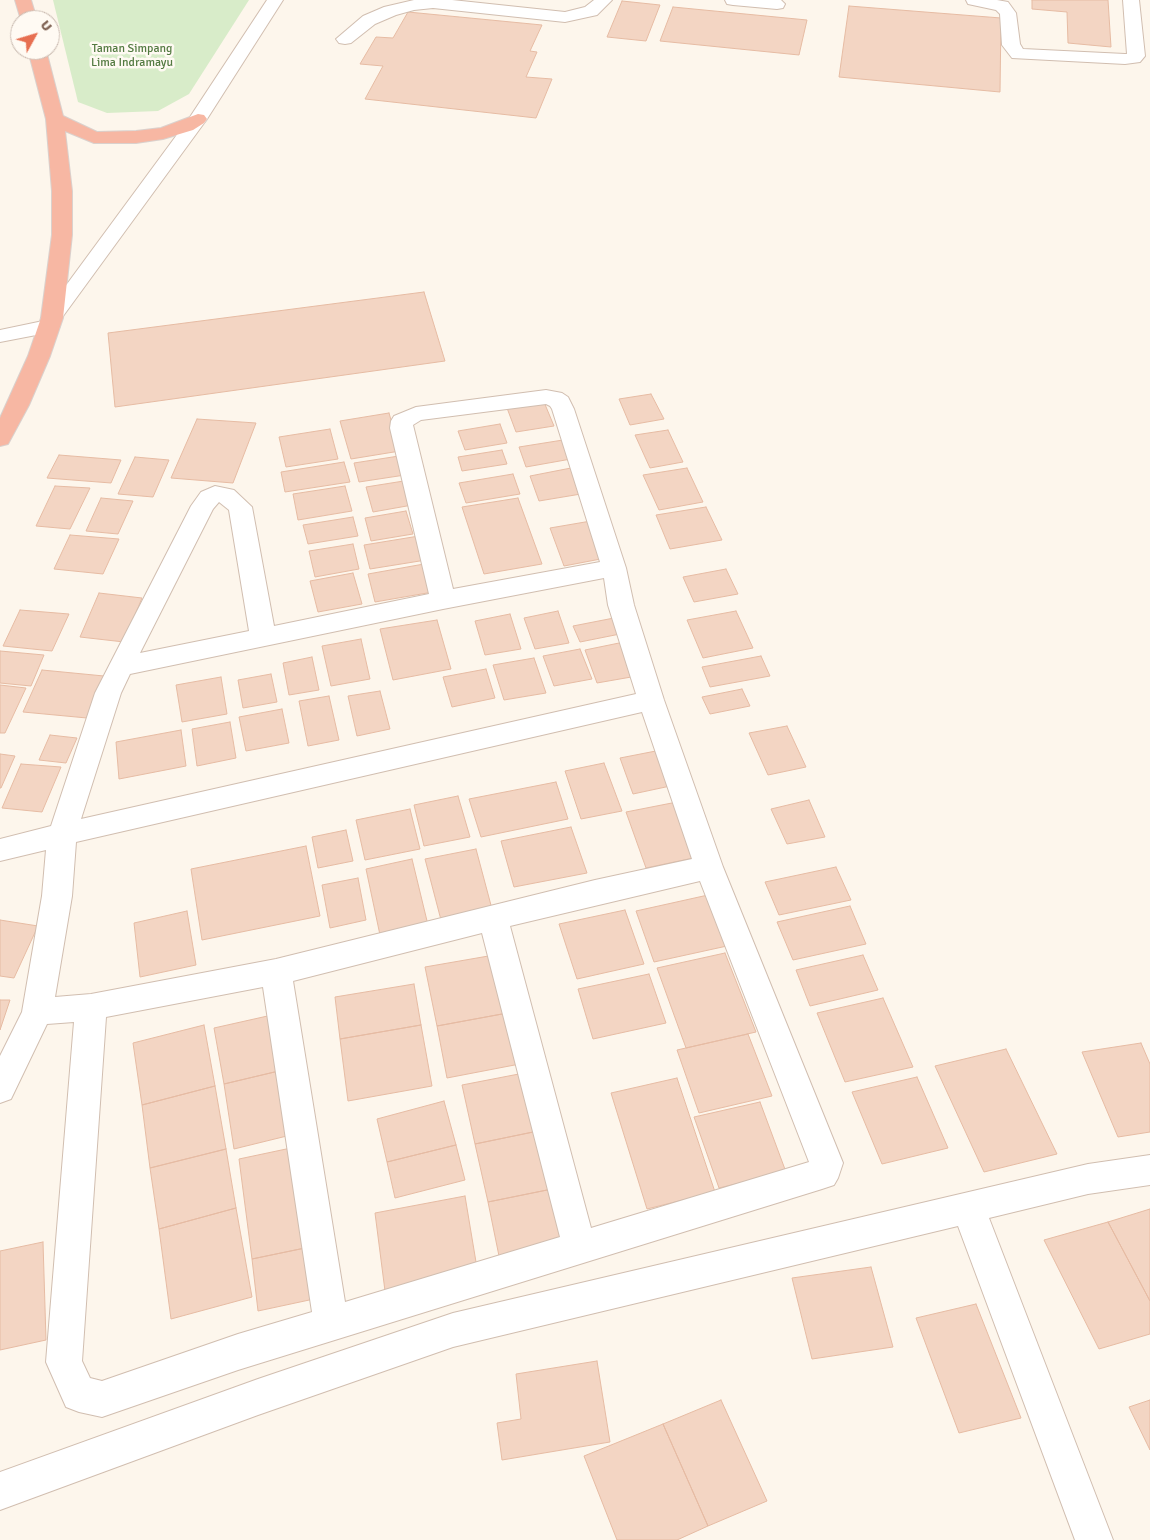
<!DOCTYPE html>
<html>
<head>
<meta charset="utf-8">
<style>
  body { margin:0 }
  #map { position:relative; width:1150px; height:1540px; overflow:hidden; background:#fdf6ec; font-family:Signika,sans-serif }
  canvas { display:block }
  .north { position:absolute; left:10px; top:10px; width:50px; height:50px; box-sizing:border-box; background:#fffaf3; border:1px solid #cabbb1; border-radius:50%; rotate:51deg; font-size:14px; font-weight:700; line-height:20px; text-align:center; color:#7a5c4d }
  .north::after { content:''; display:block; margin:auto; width:18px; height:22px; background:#e76f51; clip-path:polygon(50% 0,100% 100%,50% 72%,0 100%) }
</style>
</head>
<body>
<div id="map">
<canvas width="1150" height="1540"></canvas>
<div class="north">U</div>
</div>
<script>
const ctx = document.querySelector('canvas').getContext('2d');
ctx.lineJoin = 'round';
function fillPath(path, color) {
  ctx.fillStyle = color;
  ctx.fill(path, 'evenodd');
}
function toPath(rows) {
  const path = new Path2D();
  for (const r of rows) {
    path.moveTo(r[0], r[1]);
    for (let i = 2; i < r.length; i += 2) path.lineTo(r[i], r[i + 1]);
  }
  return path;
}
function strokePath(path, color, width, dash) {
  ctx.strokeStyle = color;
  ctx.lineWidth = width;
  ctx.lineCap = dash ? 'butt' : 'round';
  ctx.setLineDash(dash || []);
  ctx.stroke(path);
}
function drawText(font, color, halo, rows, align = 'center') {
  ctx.font = font + ' Signika,sans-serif';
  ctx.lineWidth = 5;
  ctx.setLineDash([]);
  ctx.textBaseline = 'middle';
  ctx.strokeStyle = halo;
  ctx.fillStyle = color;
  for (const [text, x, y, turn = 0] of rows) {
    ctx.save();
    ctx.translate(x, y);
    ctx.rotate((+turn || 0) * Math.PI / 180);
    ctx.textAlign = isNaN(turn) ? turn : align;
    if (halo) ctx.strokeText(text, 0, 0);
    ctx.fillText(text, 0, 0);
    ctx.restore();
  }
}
fillPath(toPath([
  [53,0,249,0,189,94,158,111,107,113,78,102]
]), '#d8ecc9');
const building = toPath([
  [1032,0,1108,0,1111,47,1068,43,1067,12,1032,9,1032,0],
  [622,1,660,5,646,41,607,37,622,1],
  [849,6,1001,18,1000,92,839,77,849,6],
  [673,7,807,20,799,55,660,41,673,7],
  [408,12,542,25,530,51,537,52,526,77,552,79,536,118,365,99,383,66,360,64,376,37,393,38,408,12],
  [424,292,445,361,115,407,108,333,424,292],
  [651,394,664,419,630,425,619,399,651,394],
  [544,402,554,426,516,432,507,408,544,402],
  [389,413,400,451,351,459,340,421,389,413],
  [197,419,256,423,233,483,171,478,197,419],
  [500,424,507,443,465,450,458,431,500,424],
  [330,429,338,459,286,467,279,437,330,429],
  [668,430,683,462,650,468,635,435,668,430],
  [563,440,571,459,526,467,519,447,563,440],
  [502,450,507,464,462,471,458,457,502,450],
  [59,455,121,460,111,483,47,478,59,455],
  [399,456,405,475,359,482,354,463,399,456],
  [135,457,169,460,153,497,118,494,135,457],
  [344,462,350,482,285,492,281,472,344,462],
  [571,468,581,494,539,501,530,476,571,468],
  [687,468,703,502,659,510,643,475,687,468],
  [513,474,520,494,466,503,459,483,513,474],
  [410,480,418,504,373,512,366,487,410,480],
  [55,486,90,488,70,529,36,526,55,486],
  [345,486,352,511,298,520,293,494,345,486],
  [101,498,133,501,118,534,86,531,101,498],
  [518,498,542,564,484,574,462,507,518,498],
  [706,507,722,540,670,549,656,515,706,507],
  [406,511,413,534,371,541,365,518,406,511],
  [353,517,358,536,308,544,303,525,353,517],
  [591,521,606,558,564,566,550,528,591,521],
  [70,535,119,539,103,574,54,569,70,535],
  [419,536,426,560,370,569,364,545,419,536],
  [353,544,359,569,315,577,309,551,353,544],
  [424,564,433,592,375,602,368,574,424,564],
  [726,569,738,594,694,602,683,577,726,569],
  [353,573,362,604,318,612,310,581,353,573],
  [99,593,142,598,124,642,80,637,99,593],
  [20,610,69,614,52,651,3,646,20,610],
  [558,611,569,643,535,649,524,618,558,611],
  [736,611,753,648,703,658,687,620,736,611],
  [510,614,521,649,485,655,475,621,510,614],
  [619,617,625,633,580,642,573,626,619,617],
  [437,620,451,669,393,680,380,629,437,620],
  [361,639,370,679,331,686,322,646,361,639],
  [624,642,637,676,597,683,585,650,624,642],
  [580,649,592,679,554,686,543,656,580,649],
  [0,651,44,655,31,686,0,683,0,651],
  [761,656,770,676,710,687,702,667,761,656],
  [312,657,319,690,289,695,283,663,312,657],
  [534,658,546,693,504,700,493,665,534,658],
  [486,669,495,698,452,707,443,677,486,669],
  [42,670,104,676,87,718,23,712,42,670],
  [271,674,277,702,243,708,238,680,271,674],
  [221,677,227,714,182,722,176,685,221,677],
  [0,685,26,688,5,733,0,733,0,685],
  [742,689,750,706,710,714,702,697,742,689],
  [380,691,390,729,357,736,348,696,380,691],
  [329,696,339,740,308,746,299,701,329,696],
  [282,709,289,743,246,751,239,717,282,709],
  [230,722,236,758,197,766,192,729,230,722],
  [787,726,806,767,768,775,749,733,787,726],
  [181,730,186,766,119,779,116,742,181,730],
  [50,735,77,738,66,763,39,760,50,735],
  [661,750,675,785,633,794,620,758,661,750],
  [0,754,15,756,1,788,0,788,0,754],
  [604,763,622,811,581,819,565,771,604,763],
  [21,764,61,767,42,812,2,808,21,764],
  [556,782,568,819,481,837,469,799,556,782],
  [458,796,470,837,424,846,414,805,458,796],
  [809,800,825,837,787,844,771,809,809,800],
  [682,801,703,856,646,868,626,812,682,801],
  [410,809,420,849,365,860,356,820,410,809],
  [571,827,587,873,514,887,501,841,571,827],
  [346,830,353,861,318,868,312,837,346,830],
  [306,846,320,916,202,940,191,869,306,846],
  [476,849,492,909,441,920,425,859,476,849],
  [412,859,428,925,380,935,366,869,412,859],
  [836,867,851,900,779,915,765,882,836,867],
  [358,878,366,920,330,928,322,885,358,878],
  [708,895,727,946,654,962,636,911,708,895],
  [850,906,866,944,793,960,777,922,850,906],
  [625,910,644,964,577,979,559,924,625,910],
  [187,911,196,965,140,977,134,923,187,911],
  [0,920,38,926,14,978,0,976,0,920],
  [725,953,756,1032,686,1048,657,968,725,953],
  [500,954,513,1012,437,1026,425,967,500,954],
  [863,955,878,990,810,1006,796,970,863,955],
  [649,974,666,1023,593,1039,578,989,649,974],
  [414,984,421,1025,340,1039,335,997,414,984],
  [883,998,913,1067,845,1082,817,1013,883,998],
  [0,1000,10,1000,0,1030,0,1000],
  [513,1012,525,1063,447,1078,437,1026,513,1012],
  [272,1015,283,1070,224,1084,214,1028,272,1015],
  [204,1025,215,1086,142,1105,133,1043,204,1025],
  [421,1025,432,1086,348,1101,340,1039,421,1025],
  [748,1034,772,1096,699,1113,677,1050,748,1034],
  [1141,1043,1150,1064,1150,1132,1118,1137,1082,1052,1141,1043],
  [1006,1049,1057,1154,984,1172,935,1066,1006,1049],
  [283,1070,295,1134,234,1149,224,1084,283,1070],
  [524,1073,538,1131,475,1144,462,1085,524,1073],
  [917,1077,948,1148,882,1164,852,1092,917,1077],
  [677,1078,715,1192,647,1209,611,1093,677,1078],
  [215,1086,226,1149,150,1168,142,1105,215,1086],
  [444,1101,456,1145,387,1162,377,1119,444,1101],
  [760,1102,786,1172,719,1188,694,1117,760,1102],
  [538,1131,552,1189,488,1202,475,1144,538,1131],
  [456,1145,465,1180,395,1198,387,1162,456,1145],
  [291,1148,305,1248,252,1259,239,1159,291,1148],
  [226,1149,236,1208,159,1229,150,1168,226,1149],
  [552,1189,565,1242,499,1256,488,1202,552,1189],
  [465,1196,478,1274,385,1291,375,1213,465,1196],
  [236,1208,252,1297,171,1319,159,1229,236,1208],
  [1150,1209,1150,1301,1108,1222,1150,1209],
  [1108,1222,1150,1301,1150,1334,1099,1349,1044,1240,1108,1222],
  [43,1242,46,1340,0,1350,0,1251,43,1242],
  [305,1248,314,1299,258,1311,252,1259,305,1248],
  [871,1267,893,1347,812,1359,792,1278,871,1267],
  [976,1304,1021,1418,959,1433,916,1318,976,1304],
  [597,1361,610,1442,502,1460,497,1423,521,1419,516,1374,597,1361],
  [721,1400,767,1501,708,1526,663,1424,721,1400],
  [1150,1400,1150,1450,1129,1407,1150,1400],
  [663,1424,708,1526,677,1540,617,1540,584,1456,663,1424]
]);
fillPath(building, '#f3d5c3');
strokePath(building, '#e6bba3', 1);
const minor = toPath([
  [267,0,283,0,207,119,58,323,60,326,57,331,0,342,0,330,43,321,41,318,45,314,190,117,267,0],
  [414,0,452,0,565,12,585,7,594,0,612,0,597,15,565,22,433,8,414,10,396,15,375,24,351,43,345,44,339,43,336,39,363,16,384,7,414,0],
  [725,0,781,0,785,4,783,8,777,9,733,5,727,4,725,0],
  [966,0,997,0,1008,2,1016,13,1020,44,1023,49,1125,54,1127,54,1123,0,1139,0,1145,56,1140,62,1125,64,1012,58,1002,45,1000,14,996,10,968,4,966,0],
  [546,390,562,393,568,397,574,409,626,568,634,605,664,700,723,867,843,1163,838,1178,834,1185,822,1189,238,1370,102,1417,79,1412,66,1407,46,1362,74,1022,47,1024,11,1099,0,1103,0,1056,22,1012,42,896,46,850,0,861,0,839,51,826,95,693,191,506,201,492,215,486,234,490,252,507,274,626,429,594,390,428,391,421,394,416,416,407,546,390],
  [546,404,550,406,552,409,600,562,453,589,413,425,421,420,546,404],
  [219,502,229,510,249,631,140,653,213,509,219,502],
  [604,578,608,605,636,694,81,819,121,693,130,674,443,609,604,578],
  [642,712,692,859,595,880,276,959,91,994,55,997,72,896,76,842,642,712],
  [700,881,809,1162,591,1228,510,926,700,881],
  [482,933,560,1237,345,1302,293,981,482,933],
  [263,987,312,1312,238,1334,102,1381,90,1378,82,1361,106,1017,263,987],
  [1150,1155,1150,1185,1088,1194,989,1218,1113,1540,1075,1540,958,1226,453,1347,258,1415,0,1510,0,1472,258,1379,453,1313,1088,1164,1150,1155]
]);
const highway = toPath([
  [15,0,31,0,37,20,21,20,15,0],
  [28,50,46,50,63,116,97,132,136,131,161,128,198,114,204,115,207,119,204,123,193,130,163,139,136,143,94,143,65,131,72,191,72,235,63,318,50,356,29,405,8,444,0,446,0,418,28,356,41,318,52,235,52,191,46,119,28,50]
]);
strokePath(minor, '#d1beb0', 2);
strokePath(highway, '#dad1cd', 2);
fillPath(minor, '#fff');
fillPath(highway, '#f7b7a3');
drawText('12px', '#537a41', '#fffaf3', [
  ["Taman Simpang",132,49],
  ["Lima Indramayu",132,63]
]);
</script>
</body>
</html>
